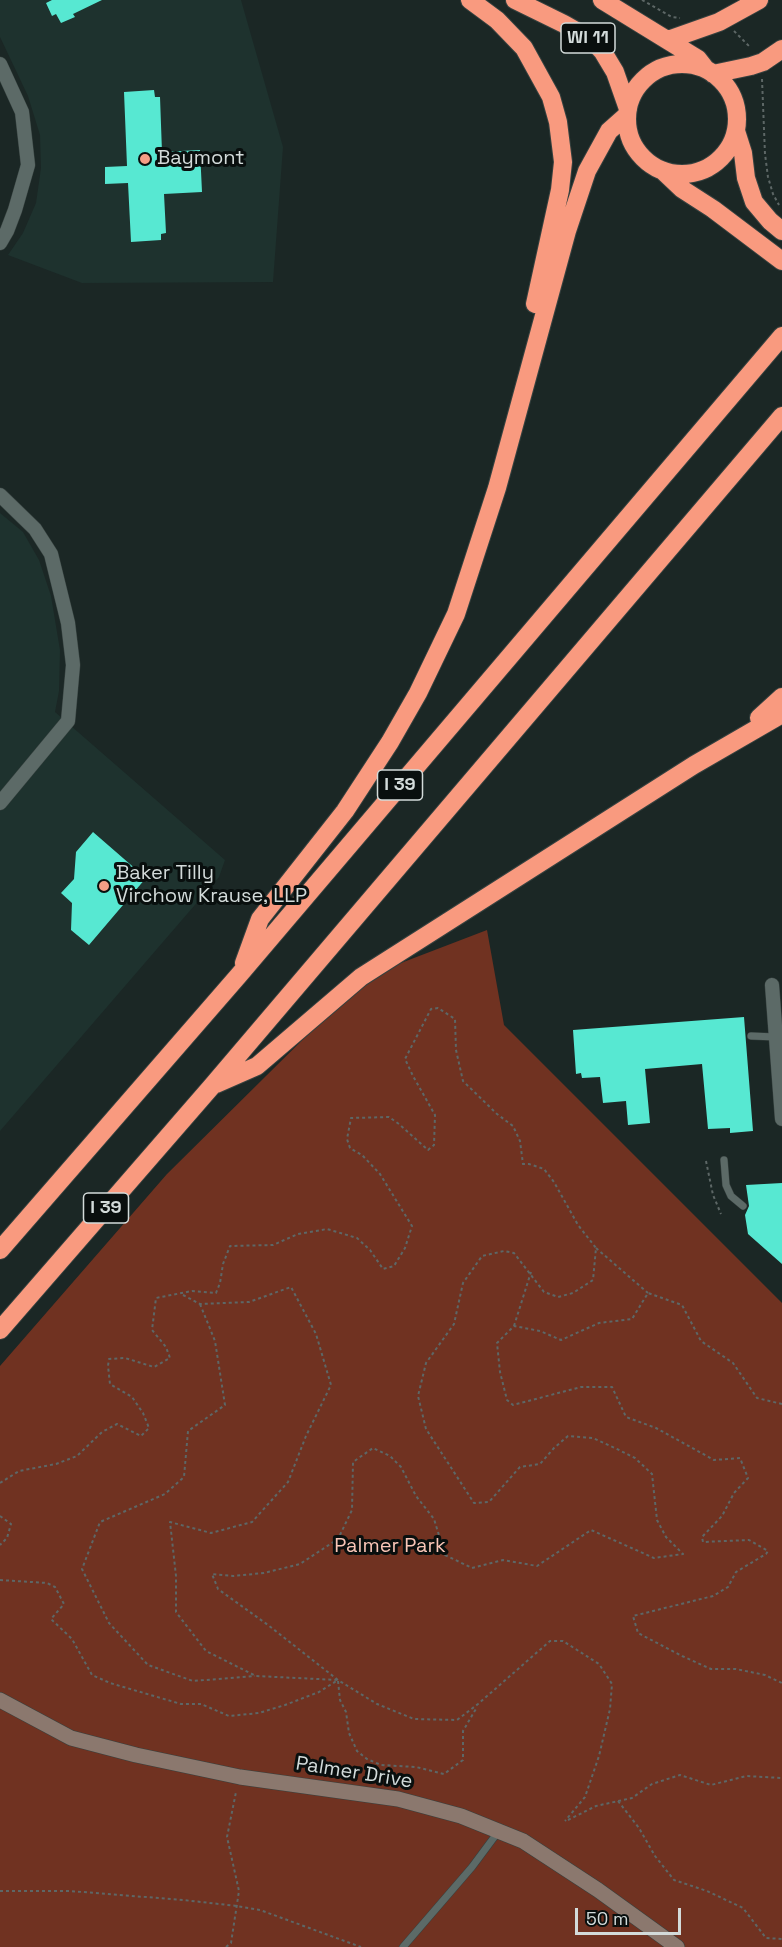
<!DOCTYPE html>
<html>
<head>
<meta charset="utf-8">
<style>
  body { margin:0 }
  #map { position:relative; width:782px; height:1947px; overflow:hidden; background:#1b2725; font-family:"Space Grotesk",sans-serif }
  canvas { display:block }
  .scale { position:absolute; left:575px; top:1908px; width:106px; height:27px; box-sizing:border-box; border:3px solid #d3dbda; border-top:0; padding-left:8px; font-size:18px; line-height:21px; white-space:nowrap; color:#d3dbda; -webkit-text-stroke:4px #090f0e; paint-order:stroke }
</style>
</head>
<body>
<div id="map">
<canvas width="782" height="1947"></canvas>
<div class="scale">50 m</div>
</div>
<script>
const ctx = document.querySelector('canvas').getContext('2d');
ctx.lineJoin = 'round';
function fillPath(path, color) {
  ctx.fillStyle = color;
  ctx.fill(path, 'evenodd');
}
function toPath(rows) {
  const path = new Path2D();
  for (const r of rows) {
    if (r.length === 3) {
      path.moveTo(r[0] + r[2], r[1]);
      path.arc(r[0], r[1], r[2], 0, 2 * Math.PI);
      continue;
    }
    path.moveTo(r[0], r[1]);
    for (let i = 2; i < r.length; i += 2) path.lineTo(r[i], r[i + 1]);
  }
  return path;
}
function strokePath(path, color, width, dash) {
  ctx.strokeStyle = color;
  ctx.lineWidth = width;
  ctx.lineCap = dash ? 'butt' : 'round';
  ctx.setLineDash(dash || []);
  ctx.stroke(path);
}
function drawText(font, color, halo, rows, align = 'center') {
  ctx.font = font + ' "Space Grotesk",sans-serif';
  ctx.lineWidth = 6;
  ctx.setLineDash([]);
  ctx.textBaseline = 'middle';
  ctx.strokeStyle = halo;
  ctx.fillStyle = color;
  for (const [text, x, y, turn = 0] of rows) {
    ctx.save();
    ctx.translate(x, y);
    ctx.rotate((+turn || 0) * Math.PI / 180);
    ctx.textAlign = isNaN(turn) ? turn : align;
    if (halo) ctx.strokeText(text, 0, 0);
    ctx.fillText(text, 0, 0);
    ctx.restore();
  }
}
fillPath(toPath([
  [0,0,241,0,283,147,273,282,82,283,8,255,23,233,36,203,41,168,40,135,28,96,0,37],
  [0,513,23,532,39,560,51,596,60,650,59,691,55,712,225,860,219,877,0,1131]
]), '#1e322e');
fillPath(toPath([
  [487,930,504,1025,782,1303,782,1947,0,1947,0,1366,167,1174,367,976]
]), '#703221');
fillPath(toPath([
  [52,0,102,0,73,14,75,17,61,23,56,14,52,16,46,3],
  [154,90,155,97,160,97,162,152,200,150,202,192,164,194,166,233,161,234,161,240,131,242,128,183,105,184,105,167,127,166,124,92],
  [93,832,146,878,89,945,71,930,72,903,61,893,74,879,76,852],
  [744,1017,753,1131,730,1133,730,1128,708,1129,702,1064,645,1069,650,1123,628,1125,626,1101,603,1103,600,1077,582,1078,581,1073,576,1074,573,1030],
  [782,1183,782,1264,748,1234,745,1215,749,1206,746,1185]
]), '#57e8d2');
const lane = toPath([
  [751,1036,776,1037],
  [724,1160,726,1185,731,1196,743,1206],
  [403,1947,472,1867,498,1832]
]);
const street = toPath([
  [0,64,22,112,28,165,15,210,7,231,0,243],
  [0,495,35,529,51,554,68,623,73,665,68,721,0,803],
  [772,985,782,1119]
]);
const secondary = toPath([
  [0,1700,71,1738,136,1755,240,1777,398,1799,461,1816,523,1841,598,1890,677,1947]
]);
const highway = toPath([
  [470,0,497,20,524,48,551,97,558,122,563,162,560,190,535,304],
  [515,0,564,24,592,40,603,52,615,72,628,109],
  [602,0,698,59,705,68],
  [668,40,719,22,759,0],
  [682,119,55],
  [713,74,751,66,763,62,782,49],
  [736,131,743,153,746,178,754,202,770,221,782,231],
  [663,171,682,189,713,209,782,261],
  [759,718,782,697],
  [244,963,260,919,345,811,390,742,418,693,456,614,497,488,567,231,587,171,609,131,627,115],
  [216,1084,257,1066,361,977,694,765,782,714],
  [0,1250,239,975,782,336],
  [0,1330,212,1086,782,416]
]);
strokePath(lane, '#36413f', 8);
strokePath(street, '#36413f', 15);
strokePath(secondary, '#36413f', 16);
strokePath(highway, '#36413f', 20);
strokePath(toPath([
  [642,0,672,17,680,18],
  [734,31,751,48],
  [762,79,765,154,768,177,773,194,779,205],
  [706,1161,713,1195,721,1214],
  [596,1248,648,1293],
  [183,1295,200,1304,249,1302,291,1287,316,1334,331,1385,306,1436,288,1482,252,1522,211,1533,170,1522,176,1576,176,1612,206,1651,256,1676,338,1680],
  [200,1304,215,1341,225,1405,188,1431,184,1477,165,1494,100,1522,82,1569,109,1623,148,1665,193,1681,255,1676],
  [514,1326,531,1272],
  [782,1404,757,1398,733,1363,701,1341,682,1305,648,1293,632,1319,599,1323,561,1340,540,1331,514,1326,497,1343,500,1372,507,1400,513,1405,581,1387,612,1387,626,1417,656,1428,714,1460,740,1458,748,1478,734,1493,722,1516,702,1537,703,1542,749,1540,768,1551,766,1554,736,1572,728,1587,713,1596,633,1616,638,1633,682,1656,711,1669,736,1669,765,1675,782,1683],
  [0,1483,19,1471,56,1464,77,1456,102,1432,117,1424,141,1436,149,1428,143,1413,132,1397,110,1384,108,1366,109,1359,125,1358,154,1367,170,1358,166,1347,152,1330,156,1298,192,1291,216,1293,220,1283,223,1264,230,1246,273,1245,298,1234,327,1229,357,1238,370,1250,383,1269,394,1266,405,1248,412,1226,380,1174,362,1155,350,1148,347,1139,351,1118,389,1117,399,1124,428,1150,434,1145,435,1115,413,1076,405,1059,431,1009,438,1008,455,1019,456,1050,463,1081,497,1114,513,1126,520,1141,523,1164,529,1164,544,1169,554,1182,578,1225,596,1248,593,1280,573,1293,558,1297,544,1292,514,1253,504,1251,482,1256,463,1283,454,1324,426,1363,418,1396,426,1429,474,1503,489,1502,520,1467,540,1464,554,1448,568,1436,593,1438,615,1448,635,1458,652,1474,657,1520,666,1537,683,1554,654,1558,591,1530,537,1566,503,1560,472,1568,445,1555,434,1519,416,1496,401,1467,390,1456,373,1448,353,1462,352,1510,338,1539,300,1564,264,1573,233,1576,212,1574,218,1589,268,1625,338,1680,377,1704,414,1719,457,1720,478,1704,550,1641,563,1641,599,1664,612,1684,610,1709,599,1756,585,1797,565,1821],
  [0,1516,11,1524,7,1538,0,1545],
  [0,1580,47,1583,55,1587,64,1604,51,1619,72,1639,92,1675,110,1683,181,1704,201,1704,229,1716,259,1713,285,1705,319,1692,338,1680],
  [338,1681,340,1700,346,1712,349,1733,357,1751,367,1759,381,1765,416,1767,444,1774,463,1760,463,1731,477,1707],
  [618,1801,639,1828,655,1856,674,1880,707,1891,743,1908,766,1938,782,1939],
  [568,1820,596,1806,632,1798,652,1784,680,1775,711,1785,746,1776,782,1778],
  [0,1891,70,1891,183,1900,237,1906,260,1910,361,1947],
  [226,1947,231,1943,239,1891,227,1837,236,1792]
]), '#5d6766', 2, [3, 3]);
strokePath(lane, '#5c6a67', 7);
strokePath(street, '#5c6a67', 14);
strokePath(secondary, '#8b786e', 15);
strokePath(highway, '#f99a7f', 18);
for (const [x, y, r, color] of [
  [145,159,6,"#f49e86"],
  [104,886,6,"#f49e86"]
]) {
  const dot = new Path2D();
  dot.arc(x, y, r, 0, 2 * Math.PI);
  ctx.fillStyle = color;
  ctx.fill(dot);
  strokePath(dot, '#090f0e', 2);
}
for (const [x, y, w] of [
  [588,38,54],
  [400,785,45],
  [106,1208,45]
]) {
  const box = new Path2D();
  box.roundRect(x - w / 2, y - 15, w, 30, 4.5);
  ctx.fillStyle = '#090f0e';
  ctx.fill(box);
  strokePath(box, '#d3dbda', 1.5);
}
drawText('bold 18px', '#d3dbda', null, [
  ["WI 11",588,38],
  ["I 39",400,785],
  ["I 39",106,1208]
]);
drawText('20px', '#d3dbda', '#090f0e', [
  ["Baymont",157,159],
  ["Baker Tilly",116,874],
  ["Virchow Krause, LLP",116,897]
], 'left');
drawText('20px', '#f9c5b6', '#090f0e', [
  ["Palmer Park",390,1547]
]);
drawText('20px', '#d3dbda', '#090f0e', [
  ["Palmer Drive",354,1773,9]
]);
</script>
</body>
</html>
